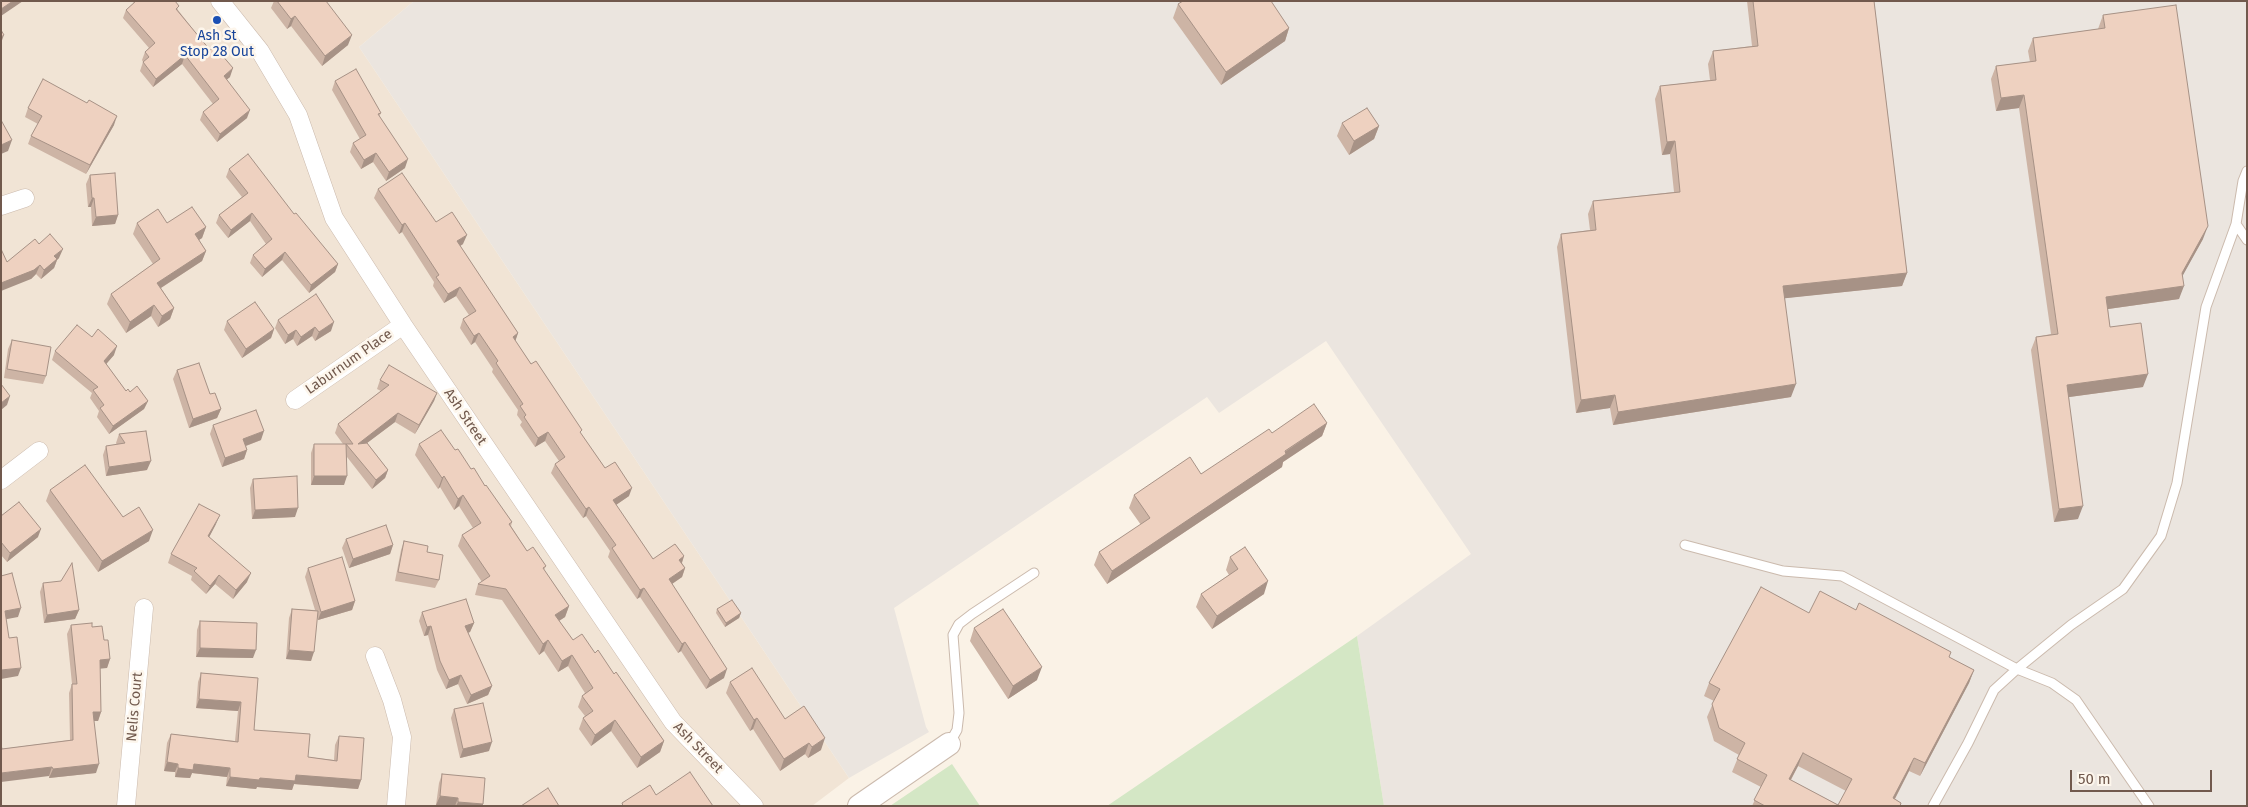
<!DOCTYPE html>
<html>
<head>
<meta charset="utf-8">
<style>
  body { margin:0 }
  #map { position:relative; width:2248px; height:807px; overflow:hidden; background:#faf2e6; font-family:"Fira Sans",sans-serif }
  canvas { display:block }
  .frame { position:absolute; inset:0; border:2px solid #71594d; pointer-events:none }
  .scale { position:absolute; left:2070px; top:770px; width:142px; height:22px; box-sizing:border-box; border:2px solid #71594d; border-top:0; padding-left:6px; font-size:15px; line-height:18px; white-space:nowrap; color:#71594d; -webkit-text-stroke:4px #fdf6ec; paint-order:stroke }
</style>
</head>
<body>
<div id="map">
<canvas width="2248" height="807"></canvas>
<div class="frame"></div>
<div class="scale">50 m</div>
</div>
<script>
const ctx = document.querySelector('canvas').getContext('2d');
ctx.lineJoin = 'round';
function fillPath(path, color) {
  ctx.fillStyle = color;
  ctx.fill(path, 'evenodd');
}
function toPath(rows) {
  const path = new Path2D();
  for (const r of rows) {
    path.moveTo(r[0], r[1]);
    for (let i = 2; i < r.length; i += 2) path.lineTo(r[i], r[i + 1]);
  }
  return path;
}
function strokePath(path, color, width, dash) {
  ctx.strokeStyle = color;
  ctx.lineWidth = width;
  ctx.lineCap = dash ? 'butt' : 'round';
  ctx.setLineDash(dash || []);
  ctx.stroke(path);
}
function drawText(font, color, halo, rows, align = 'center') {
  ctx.font = font + ' "Fira Sans",sans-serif';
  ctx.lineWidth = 5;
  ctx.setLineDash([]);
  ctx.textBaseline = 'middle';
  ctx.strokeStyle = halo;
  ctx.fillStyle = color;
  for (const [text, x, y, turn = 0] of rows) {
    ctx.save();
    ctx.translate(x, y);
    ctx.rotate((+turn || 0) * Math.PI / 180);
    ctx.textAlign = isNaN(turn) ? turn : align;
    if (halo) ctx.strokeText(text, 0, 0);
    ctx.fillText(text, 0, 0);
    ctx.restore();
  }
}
fillPath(toPath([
  [1,1,414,1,359,47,849,778,812,806,1,806]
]), '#f1e4d5');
fillPath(toPath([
  [414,1,2247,1,2247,806,1384,806,1357,636,1471,554,1326,341,1219,413,1207,397,894,608,926,727,929,732,849,778,359,47]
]), '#ebe5df');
fillPath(toPath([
  [1357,636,1384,806,1107,806],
  [952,764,980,806,890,806]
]), '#d4e7c5');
const service = toPath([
  [2247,171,2243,181,2236,224,2247,240],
  [1685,545,1783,571,1842,576,2017,669,2071,625,2123,589,2161,536,2177,483,2206,307,2236,224],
  [949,744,957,730,959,713,953,635,959,624,972,614,1034,573],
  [1933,806,1968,743,1994,690,2017,669,2052,683,2076,700,2149,806]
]);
const minor = toPath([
  [220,1,260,51,298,115,334,218,403,325,673,722,754,806],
  [1,206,25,198],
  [295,400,403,325],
  [1,480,39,451],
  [375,656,392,700,402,737,396,806],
  [126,806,144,608]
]);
const tertiary = toPath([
  [859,806,949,744]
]);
strokePath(service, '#cbbaad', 11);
strokePath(minor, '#cbbaad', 19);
strokePath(tertiary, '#cbbaad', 24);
strokePath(service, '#fff', 9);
strokePath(minor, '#fff', 18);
strokePath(tertiary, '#fff', 22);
fillPath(toPath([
  [132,1,175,1,178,10,230,77,226,80,247,118,217,142,200,120,203,112,213,104,182,64,153,87,140,71,143,62,142,60,145,52,149,48,123,18,126,10,134,3],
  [274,1,326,1,348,45,322,66,291,26,287,29,271,8],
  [1747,1,1874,1,1907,273,1902,286,1785,298,1791,397,1613,425,1610,408,1576,413,1557,247,1561,234,1590,230,1588,214,1593,201,1674,192,1670,154,1662,155,1655,99,1660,86,1710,80,1708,64,1713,51,1752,46],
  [1178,4,1289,28,1285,41,1221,85,1173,18],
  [2103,15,2203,239,2182,276,2179,299,2108,309,2110,327,2143,387,2069,397,2078,519,2054,522,2031,350,2036,337,2051,334,2019,108,1996,111,1991,79,1996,66,2030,62,2028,51,2033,38,2098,29],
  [335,81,381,113,379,117,405,168,386,181,373,162,361,169,350,152,353,143,360,139,332,90],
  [28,108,114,125,86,174,28,144,31,136,38,124,25,117],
  [1342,123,1379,126,1374,139,1349,155,1337,136],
  [229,169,294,214,338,264,335,272,309,293,282,260,262,277,250,263,253,255,266,244,250,221,228,238,216,223,219,215,242,197,226,177],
  [90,175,118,215,115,224,92,226,91,207,88,207,86,184],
  [378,189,436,222,463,244,460,246,518,333,515,341,605,468,629,496,616,505,653,559,684,556,682,563,685,568,682,577,672,584,724,678,706,689,681,651,678,653,640,597,637,599,608,557,610,551,586,516,583,518,551,473,555,464,559,461,545,441,535,447,520,425,522,422,517,415,518,410,492,372,493,369,475,342,471,345,460,328,463,319,469,315,456,296,444,303,433,286,434,282,402,232,399,234,374,198],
  [137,223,167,223,206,227,202,238,199,240,206,251,202,261,161,288,174,308,170,319,158,327,151,316,126,333,107,304,111,294,153,264,133,234],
  [39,244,59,258,57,260,54,268,41,279,36,274,31,279,7,262],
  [278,320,331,331,315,341,312,336,297,346,293,339,285,344,275,328],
  [227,321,274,329,271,338,242,358,224,330],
  [92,337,114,355,106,364,126,391,130,392,148,401,144,409,109,434,97,417,99,411,90,398,92,393,52,360,55,351],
  [12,340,46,376,43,384,4,378,8,349],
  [177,370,210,394,221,409,217,418,189,428,173,379],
  [380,380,437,393,434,401,415,434,395,422,367,443,388,470,385,478,372,489,347,457,344,485,311,485,311,453,314,444,343,444,335,433,338,424,381,391,377,389],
  [1327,423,1322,436,1283,462,1282,467,1107,584,1094,565,1099,552,1141,525,1129,508,1134,495,1201,474,1272,433],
  [213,425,261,440,246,446,247,450,244,459,222,467,210,434],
  [119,434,147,470,106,476,103,455,106,446,117,445,116,443],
  [419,444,455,450,485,486,512,522,511,526,527,551,546,566,544,570,569,606,565,617,559,621,573,640,595,653,614,674,664,741,660,752,637,768,611,731,591,746,579,729,583,718,585,716,578,707,582,696,585,693,568,666,558,672,544,651,539,655,502,600,475,595,478,584,482,582,458,546,462,535,473,528,459,506,454,510,440,487,438,489,415,455],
  [253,479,295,517,252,519,250,488],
  [50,490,123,517,149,541,98,572,46,501],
  [1,516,38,537,7,562,1,555],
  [216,524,209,537,247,582,233,599,215,584,206,594,191,580,192,576,168,563,171,554],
  [346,539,393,545,390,554,349,568,342,548],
  [404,541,427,552,439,580,435,588,395,581,401,550],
  [1230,557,1264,594,1212,629,1196,607,1201,594,1229,575,1226,570],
  [308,568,355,601,352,610,318,620,317,618,311,661,286,659,289,618,292,609,315,610,305,577],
  [43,583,79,610,75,619,44,623,40,592],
  [717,609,741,613,739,618,725,627,716,613],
  [1856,610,1974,670,1969,683,1920,776,1909,771,1895,799,1901,803,1900,806,1752,806,1761,787,1732,772,1739,755,1714,741,1707,717,1714,701,1704,696,1709,683,1809,613],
  [1798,766,1846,791,1838,805,1791,780],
  [422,612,474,623,470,632,468,633,492,686,488,695,467,704,458,684,446,689,437,670,428,635,424,636,419,621],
  [200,621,253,658,196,657,197,630],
  [71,625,92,627,104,640,110,659,107,668,100,668,101,712,98,721,94,721,96,773,49,778,49,776,2,749,70,740,69,693,72,684,67,634],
  [974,628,1037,680,1008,699,970,641],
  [201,673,258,678,254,730,308,757,334,760,335,745,339,736,361,780,358,789,294,784,292,790,257,787,256,789,226,786,227,777,192,773,190,778,175,777,175,772,164,771,167,743,171,734,235,741,238,711,196,708,198,682],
  [730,682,785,719,821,750,808,758,805,754,780,771,753,729,750,731,726,693],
  [454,709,489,751,460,758,451,718],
  [442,774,483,806,436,805,439,783]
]), '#cdb4a5');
fillPath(toPath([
  [13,1,23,1,1,16,1,9],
  [295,16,291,26,287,29,291,19],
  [1289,28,1285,41,1221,85,1226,72],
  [4,35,1,43,1,37],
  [352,35,348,45,322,66,325,56],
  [185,55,182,64,153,87,156,79],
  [233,68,230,77,220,85,224,76],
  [2024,95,2019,108,1996,111,2001,98],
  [250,110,247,118,217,142,220,134],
  [117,116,114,125,86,174,90,165],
  [1379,126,1374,139,1349,155,1354,141],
  [12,140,8,151,1,154,1,145],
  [1675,141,1670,154,1662,155,1667,142],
  [376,153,373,162,361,169,364,160],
  [408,159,405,168,386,181,389,172],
  [92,198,94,198,91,207,88,207],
  [252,213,250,221,228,238,231,230],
  [118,215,115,224,92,226,96,217],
  [405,223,402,232,399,234,402,225],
  [2208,226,2203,239,2177,286,2182,273],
  [206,227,202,238,191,245,195,234],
  [467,235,463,244,454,250,457,241],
  [63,249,59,258,57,260,54,268,41,279,44,270,54,256],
  [206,251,202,261,153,293,157,283],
  [285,252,282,260,262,277,265,269],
  [338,264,335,272,309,293,311,285],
  [40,265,36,274,31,279,1,291,1,283],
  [1907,273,1902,286,1778,299,1783,286],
  [2184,286,2179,299,2101,310,2106,297],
  [460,287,456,296,444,303,448,294],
  [154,305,151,316,126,333,130,322],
  [174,308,170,319,158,327,162,316],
  [334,322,331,331,315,341,319,332],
  [315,327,312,336,297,346,301,337],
  [274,329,271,338,242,358,246,349],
  [296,330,293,339,285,344,288,335],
  [479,333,475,342,471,345,474,336],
  [518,333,515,342,513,337],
  [117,346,114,355,101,370,104,361],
  [2148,374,2143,387,2062,398,2067,385],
  [1796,384,1791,397,1613,425,1618,412],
  [437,393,434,401,415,434,419,425],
  [1615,395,1610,408,1576,413,1581,400],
  [10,396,7,405,1,410,1,403],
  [148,401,144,409,109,434,113,426],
  [221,409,217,418,189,428,193,419],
  [398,413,395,422,355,452,358,444],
  [1327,423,1322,436,1283,462,1282,467,1107,584,1112,571],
  [264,431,261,440,240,448,243,439],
  [548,432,545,441,535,447,538,438],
  [247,450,244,459,222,467,225,458],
  [151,461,147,470,106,476,109,467],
  [388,470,385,478,372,489,376,480],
  [314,476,347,476,344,485,311,485],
  [444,476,440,487,438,489,442,478],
  [632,488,629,496,610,509,613,500],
  [463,495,459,506,454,510,458,499],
  [2083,506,2078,519,2054,522,2059,509],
  [589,507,586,516,583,518,586,509],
  [298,508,295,517,252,519,255,510],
  [220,515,216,524,205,545,208,536],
  [41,529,38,537,7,562,10,553],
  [153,530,149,541,98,572,102,561],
  [393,545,390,554,349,568,353,559],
  [684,556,681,565,679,560],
  [685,568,682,577,666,588,669,579],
  [251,573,247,582,233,599,236,590],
  [219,575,215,584,206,594,210,586],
  [1268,581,1264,594,1212,629,1217,616],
  [644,588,640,597,637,599,640,590],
  [355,601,352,610,318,620,321,612],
  [569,606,565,617,551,626,555,615],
  [21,608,18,617,2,620,5,611],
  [79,610,75,619,44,623,47,615],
  [741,613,739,618,725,627,726,623],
  [474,623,470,632,461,635,465,626],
  [431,626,428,635,424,636,427,627],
  [548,640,544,651,539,655,543,644],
  [685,642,681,651,678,653,682,644],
  [200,648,256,650,253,658,196,657],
  [289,650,314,652,311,661,286,659],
  [572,655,568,666,558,672,562,661],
  [110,659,107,668,97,669,100,660],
  [1042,667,1037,680,1008,699,1013,686],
  [21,668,18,676,1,679,1,670],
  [727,669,724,678,706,689,710,680],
  [1974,670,1969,683,1920,776,1925,763],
  [461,675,458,684,446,689,449,680],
  [492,686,488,695,467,704,471,695],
  [199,699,241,702,238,711,196,708],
  [93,712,101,712,98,721,90,721],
  [757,718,753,729,750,731,754,720],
  [615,720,611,731,591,746,595,735],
  [825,738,821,750,808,758,812,747],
  [664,741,660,752,637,768,641,757],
  [492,742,489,751,460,758,463,749],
  [809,743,805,754,780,771,784,759],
  [1803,753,1798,766,1784,792,1789,779],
  [1914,758,1909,771,1891,806,1893,798],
  [167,762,178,764,175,772,164,771],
  [99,764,96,773,49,778,53,769],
  [194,764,230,768,227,777,192,773,190,778,175,777,178,768],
  [52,767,49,776,1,782,1,773],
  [296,775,361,780,358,789,294,784,292,790,257,787,256,789,226,786,230,777,260,778],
  [440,796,458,798,455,806,436,805],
  [458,802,483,804,483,806,456,806]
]), '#a79286');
const building = toPath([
  [1,1,13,1,1,9,1,1],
  [136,1,175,1,179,6,176,9,210,50,215,47,233,68,224,76,250,110,220,134,203,112,219,99,185,55,156,79,143,62,149,57,145,52,155,43,126,10,136,1],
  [277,1,326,1,352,35,325,56,295,16,291,19,277,1],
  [1183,1,1271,1,1289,28,1226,72,1178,4,1183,1],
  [1753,1,1874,1,1907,273,1783,286,1796,384,1618,412,1615,395,1581,400,1561,234,1596,230,1593,201,1680,192,1675,141,1667,142,1660,86,1716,80,1713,51,1758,46,1753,1],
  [2176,5,2208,226,2182,273,2184,286,2106,297,2110,327,2141,323,2148,374,2067,385,2083,506,2059,509,2036,337,2058,334,2024,95,2001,98,1996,66,2036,61,2033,38,2105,28,2103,15,2176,5],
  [1,30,4,35,1,37,1,30],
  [356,69,381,113,378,114,408,159,389,172,376,153,364,160,353,143,366,135,335,81,356,69],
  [43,79,87,103,89,100,117,116,90,165,31,136,42,116,28,108,43,79],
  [1367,108,1379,126,1354,141,1342,123,1367,108],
  [1,120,12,140,1,145,1,120],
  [248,154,294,214,296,213,338,264,311,285,285,252,265,269,253,255,272,239,252,213,231,230,219,215,248,193,229,169,248,154],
  [115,173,118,215,96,217,94,198,92,198,90,175,115,173],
  [402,173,436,222,452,212,467,235,457,241,518,333,513,337,531,364,536,361,582,430,580,432,605,468,615,462,632,488,613,500,653,559,675,544,684,556,679,560,685,568,669,579,727,669,710,680,685,642,682,644,644,588,640,590,612,548,616,545,589,507,586,509,555,464,565,457,548,432,538,438,524,417,526,415,520,406,523,404,496,363,498,361,479,333,474,336,463,319,476,311,460,287,448,294,436,277,439,275,405,223,402,225,378,189,402,173],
  [192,207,206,227,195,234,206,251,157,283,174,308,162,316,154,305,130,322,111,294,160,259,137,223,158,209,167,223,192,207],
  [50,234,63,249,54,256,57,259,44,270,40,265,34,270,1,283,1,249,7,262,35,239,39,244,50,234],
  [316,294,334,322,319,332,315,327,301,337,296,330,288,335,278,320,316,294],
  [255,302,274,329,246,349,227,321,255,302],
  [77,325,92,337,98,329,117,346,104,361,126,391,128,389,130,392,137,386,148,401,113,426,100,408,104,405,93,390,98,387,55,351,77,325],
  [12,340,51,347,46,376,7,369,12,340],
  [199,363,210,394,215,393,221,409,193,419,177,370,199,363],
  [389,365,437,393,419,425,398,413,358,444,367,443,388,470,376,480,346,444,347,476,314,476,314,444,353,444,338,424,389,385,380,380,389,365],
  [1,384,10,396,1,403,1,384],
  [1314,404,1327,423,1285,451,1286,454,1112,571,1099,552,1150,518,1134,495,1190,457,1201,474,1269,429,1272,433,1314,404],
  [256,410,264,431,243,439,247,450,225,458,213,425,256,410],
  [441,430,455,450,458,449,471,469,474,468,485,486,486,485,512,522,509,524,527,551,533,547,546,566,543,568,569,606,555,615,573,640,582,634,595,653,598,650,614,674,616,672,664,741,641,757,615,720,595,735,583,718,593,711,582,696,593,688,572,655,562,661,548,640,543,644,506,589,478,584,490,576,462,535,481,523,463,495,458,499,444,476,442,478,419,444,441,430],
  [146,431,151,461,109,467,106,446,125,443,119,434,146,431],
  [85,465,123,517,139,507,153,530,102,561,50,490,85,465],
  [297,476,298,508,255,510,253,479,297,476],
  [19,502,41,529,10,553,1,542,1,516,19,502],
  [199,504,220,515,208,536,251,573,236,590,219,575,210,586,194,571,197,568,171,554,199,504],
  [386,525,393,545,353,559,346,539,386,525],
  [404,541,428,546,427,552,443,555,439,580,398,572,404,541],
  [1245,547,1268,581,1217,616,1201,594,1238,569,1230,557,1245,547],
  [342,557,355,601,321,612,308,568,342,557],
  [72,563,79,610,47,615,43,583,61,581,72,563],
  [12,573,21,608,5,611,9,638,17,637,21,668,1,670,1,576,12,573],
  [1761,587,1809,613,1820,591,1856,610,1859,603,1951,652,1949,657,1974,670,1925,763,1914,758,1893,798,1901,803,1900,806,1765,806,1754,800,1767,775,1737,759,1745,743,1719,728,1712,704,1720,689,1709,683,1761,587],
  [1803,753,1852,779,1838,805,1789,779,1803,753],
  [466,599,474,623,465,626,492,686,471,695,461,675,449,680,440,661,431,626,427,627,422,612,466,599],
  [732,600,741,613,726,623,717,609,732,600],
  [292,609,318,611,314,652,289,650,292,609],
  [1003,609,1042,667,1013,686,974,628,1003,609],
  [200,621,257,623,256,650,200,648,200,621],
  [92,623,92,627,102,626,104,640,108,640,110,659,100,660,101,712,93,712,99,764,53,769,52,767,1,773,1,745,2,749,73,740,72,684,77,684,71,625,92,623],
  [752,668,785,719,804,706,825,738,812,747,809,743,784,759,757,718,754,720,730,682,752,668],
  [201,673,258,678,254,730,310,734,308,757,337,761,339,736,364,738,361,780,296,775,295,781,260,778,259,780,230,777,230,768,194,764,193,770,178,768,178,764,167,762,171,734,238,742,241,702,199,699,201,673],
  [483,703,492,742,463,749,454,709,483,703],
  [690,772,713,806,623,806,622,803,650,785,656,795,690,772],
  [442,774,485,778,483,804,458,802,458,798,440,796,442,774],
  [548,788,559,806,521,806,548,788]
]);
fillPath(building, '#eed1c0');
strokePath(building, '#a79286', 1);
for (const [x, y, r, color] of [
  [217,20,5,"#1a4fb4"]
]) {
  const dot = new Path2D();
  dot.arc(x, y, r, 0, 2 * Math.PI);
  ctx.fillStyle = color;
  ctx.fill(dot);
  strokePath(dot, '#fdf6ec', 2);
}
drawText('14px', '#164399', '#fdf6ec', [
  ["Ash St",217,36],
  ["Stop 28 Out",217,52]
]);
drawText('14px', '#71594d', '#fdf6ec', [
  ["Laburnum Place",349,362,-35],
  ["Ash Street",465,417,56],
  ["Nelis Court",135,707,-85],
  ["Ash Street",698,748,46]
]);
</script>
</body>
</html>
